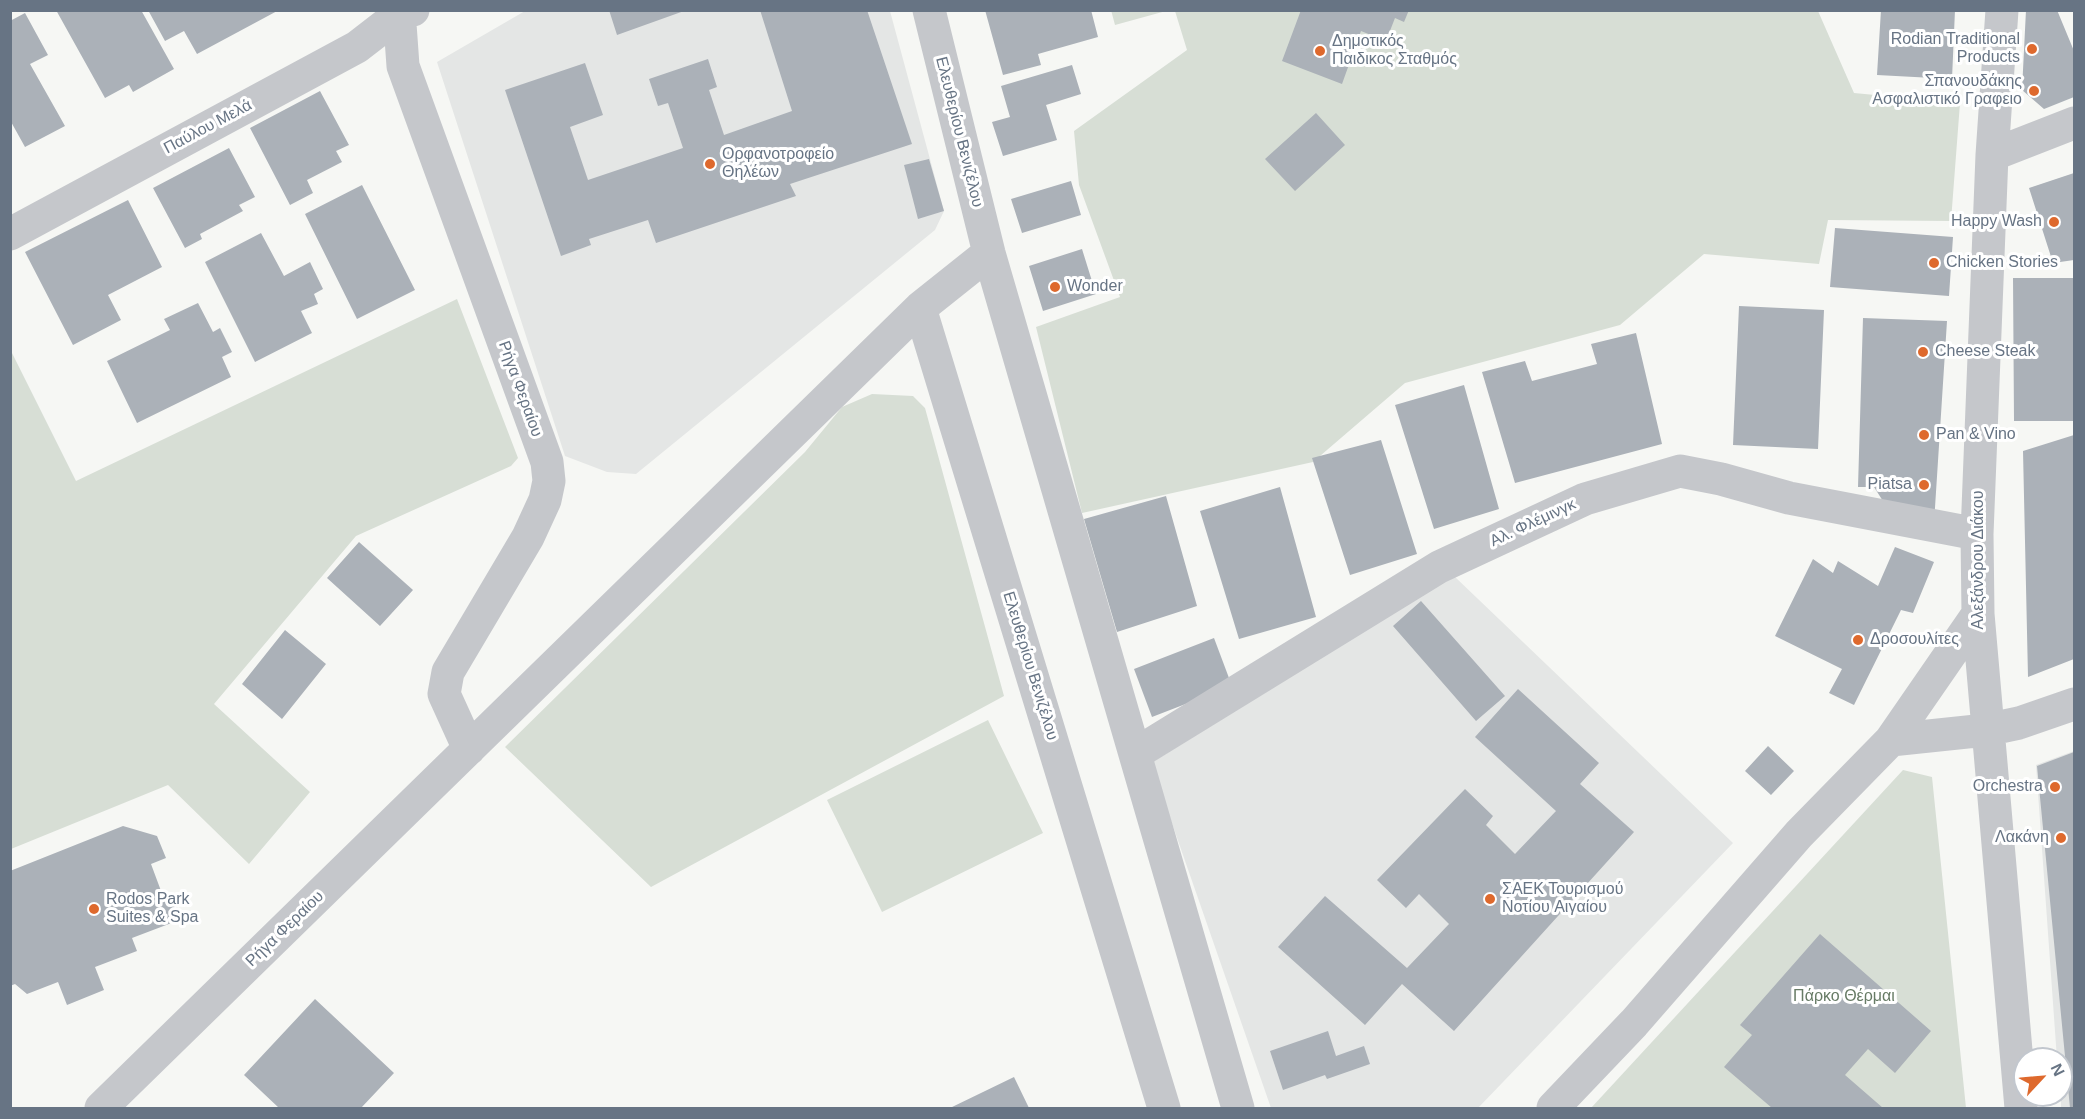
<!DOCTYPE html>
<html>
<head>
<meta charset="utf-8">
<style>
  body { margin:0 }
  #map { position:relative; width:2085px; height:1119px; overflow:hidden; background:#f6f7f4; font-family:Helvetica,sans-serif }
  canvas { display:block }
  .frame { position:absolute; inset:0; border:12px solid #677484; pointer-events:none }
  .north { position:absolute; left:2013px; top:1047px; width:60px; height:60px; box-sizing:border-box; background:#fff; border:2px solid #c2c7ce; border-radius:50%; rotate:64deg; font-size:16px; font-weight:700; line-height:24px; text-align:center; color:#677484 }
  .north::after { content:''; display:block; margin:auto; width:21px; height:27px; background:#de692d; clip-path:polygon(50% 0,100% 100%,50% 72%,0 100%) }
</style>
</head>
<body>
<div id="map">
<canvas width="2085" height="1119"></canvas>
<div class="frame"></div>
<div class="north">N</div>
</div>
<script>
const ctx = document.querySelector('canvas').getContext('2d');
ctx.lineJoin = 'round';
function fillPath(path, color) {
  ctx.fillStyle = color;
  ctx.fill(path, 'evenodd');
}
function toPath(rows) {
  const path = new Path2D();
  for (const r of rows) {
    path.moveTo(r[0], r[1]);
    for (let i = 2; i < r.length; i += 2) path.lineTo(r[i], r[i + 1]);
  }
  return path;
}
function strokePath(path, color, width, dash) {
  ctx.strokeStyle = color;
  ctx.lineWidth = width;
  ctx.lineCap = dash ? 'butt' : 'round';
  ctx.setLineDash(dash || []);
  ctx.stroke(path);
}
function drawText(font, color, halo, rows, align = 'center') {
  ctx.font = font + ' Helvetica,sans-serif';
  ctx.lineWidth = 6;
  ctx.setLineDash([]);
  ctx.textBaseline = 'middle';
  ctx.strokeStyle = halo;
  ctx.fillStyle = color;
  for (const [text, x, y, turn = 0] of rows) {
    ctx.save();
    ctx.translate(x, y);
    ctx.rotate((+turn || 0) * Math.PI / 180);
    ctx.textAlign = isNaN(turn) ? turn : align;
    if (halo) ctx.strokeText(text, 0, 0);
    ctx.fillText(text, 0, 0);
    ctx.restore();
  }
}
fillPath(toPath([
  [525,11,890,11,944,211,935,230,636,474,607,472,565,456,437,62],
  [1454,576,1733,843,1478,1108,1271,1108,1151,763],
  [2074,751,2074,1108,2061,1108,2061,1059,2057,1059,2036,765]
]), '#e4e6e5');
fillPath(toPath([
  [1111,10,1166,10,1166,11,1115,25],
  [1175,11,1818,11,1854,93,1960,103,1951,221,1828,220,1819,264,1704,254,1620,325,1405,383,1313,462,1082,513,1036,327,1120,297,1079,185,1074,131,1187,50],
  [457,299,518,458,511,466,356,536,214,704,310,792,249,864,168,785,11,849,11,351,76,481],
  [872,394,913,396,925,408,1004,696,651,887,505,747,805,452,842,407],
  [988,720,1043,833,882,912,827,800],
  [1903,770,1932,777,1966,1108,1591,1108]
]), '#d7ded5');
fillPath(toPath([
  [56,10,141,10,174,69,133,92,129,85,105,98],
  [148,10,279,10,197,54,184,31,165,41],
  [609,10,684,10,684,11,617,35],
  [760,10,867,10,912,144,790,184,796,196,656,243,648,220,589,239,591,245,561,256,505,90,585,63,603,115,570,127,588,180,683,148,668,103,658,106,649,79,708,59,717,87,709,90,724,135,792,111],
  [985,10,1091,10,1098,37,1038,54,1041,65,1003,75],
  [1301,10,1409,10,1404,22,1395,18,1386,41,1361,31,1342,84,1282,61],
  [1881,10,1955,10,1952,79,1877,75],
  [2026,10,2057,10,2074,51,2074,97,2044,109,2022,90],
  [25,13,48,55,30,64,65,126,25,147,10,120,10,21],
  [1072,65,1081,94,1046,105,1057,140,1003,156,992,122,1010,117,1001,86],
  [320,91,349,145,336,151,342,162,307,180,313,193,290,205,250,128],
  [1316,113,1345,145,1295,191,1265,159],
  [229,148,255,197,239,205,243,211,200,234,202,239,185,248,153,188],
  [929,159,944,211,918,219,904,165],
  [2074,173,2074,260,2053,263,2029,188],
  [1071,181,1081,215,1022,233,1011,199],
  [362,185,415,290,357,319,305,214],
  [128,200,162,267,108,295,121,320,73,345,25,252],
  [1835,228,1953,237,1949,296,1830,287],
  [261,233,284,276,310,262,323,289,314,294,318,304,301,311,312,333,255,362,205,262],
  [1082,249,1096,294,1043,311,1029,266],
  [2013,278,2074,278,2074,421,2014,421],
  [198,303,213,332,220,328,232,352,222,357,231,377,137,423,107,361,170,330,164,319],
  [1739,306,1824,310,1818,449,1733,445],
  [1863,318,1947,321,1934,523,1895,520,1874,487,1858,487],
  [1636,333,1662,444,1515,483,1482,372,1525,361,1532,381,1597,364,1591,344],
  [1464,385,1499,509,1434,529,1395,405],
  [2074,435,2074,659,2028,677,2023,451],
  [1381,440,1417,554,1350,575,1312,458],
  [1280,487,1316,617,1239,639,1200,511],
  [1166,496,1197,606,1117,632,1084,519],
  [359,542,413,590,380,626,327,578],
  [1895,547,1934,562,1913,613,1901,610,1854,705,1829,693,1842,669,1775,636,1813,559,1833,573,1838,561,1878,586],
  [1421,601,1505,696,1476,721,1393,626],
  [285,630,326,664,282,719,242,684],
  [1214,638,1232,686,1152,717,1134,669],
  [1518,689,1599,763,1580,784,1634,832,1454,1031,1402,984,1365,1025,1278,947,1325,896,1407,968,1449,924,1419,894,1406,908,1377,880,1465,789,1493,816,1486,825,1515,854,1556,811,1475,737],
  [1768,746,1794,771,1771,795,1745,771],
  [2074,752,2074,1108,2070,1108,2037,766],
  [123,826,157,836,166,858,151,864,164,899,173,896,182,919,132,938,137,951,95,967,104,990,67,1005,58,982,27,994,15,984,10,986,10,871],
  [1820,934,1931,1031,1895,1073,1868,1049,1845,1075,1883,1108,1772,1108,1724,1067,1752,1035,1740,1025],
  [315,999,394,1073,361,1108,279,1108,244,1075],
  [1328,1031,1336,1056,1364,1046,1370,1064,1327,1079,1325,1075,1283,1090,1270,1051],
  [1014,1077,1029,1108,950,1108]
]), '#abb1b8');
strokePath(toPath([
  [399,10,403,66,547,462,549,481,545,500,528,537,448,672,444,694,469,749],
  [929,10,989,253,1238,1108],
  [2002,10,1992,155,1977,534,1978,614,2021,1108],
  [1992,155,2074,123],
  [10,234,357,47,401,13,413,10],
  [920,308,1164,1108],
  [1891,740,1986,730,2019,723,2074,704],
  [1135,754,1439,567,1585,499,1680,471,1721,479,1789,498,1977,534],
  [101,1108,920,308,989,253],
  [1553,1108,1634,1023,1799,834,1891,740,1978,614]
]), '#c5c7cb', 33);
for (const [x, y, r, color] of [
  [2032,49,6,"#de692d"],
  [1320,51,6,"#de692d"],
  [2034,91,6,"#de692d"],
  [710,164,6,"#de692d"],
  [2054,222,6,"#de692d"],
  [1934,263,6,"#de692d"],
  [1055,287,6,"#de692d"],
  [1923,352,6,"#de692d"],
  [1924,435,6,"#de692d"],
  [1924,485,6,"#de692d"],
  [1858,640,6,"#de692d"],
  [2055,787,6,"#de692d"],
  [2061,838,6,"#de692d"],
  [1490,899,6,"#de692d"],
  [94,909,6,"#de692d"]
]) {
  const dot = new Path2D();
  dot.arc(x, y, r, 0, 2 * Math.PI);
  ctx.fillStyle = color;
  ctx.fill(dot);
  strokePath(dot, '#fff', 2);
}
drawText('16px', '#677484', '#fff', [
  ["Rodian Traditional",2020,40,"right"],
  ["Products",2020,58,"right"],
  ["Δημοτικός",1332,42],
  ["Παιδικος Σταθμός",1332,60],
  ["Σπανουδάκης",2022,82,"right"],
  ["Ασφαλιστικό Γραφειο",2022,100,"right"],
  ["Ορφανοτροφείο",722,155],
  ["Θηλέων",722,173],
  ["Happy Wash",2042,222,"right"],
  ["Chicken Stories",1946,263],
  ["Wonder",1067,287],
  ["Cheese Steak",1935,352],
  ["Pan & Vino",1936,435],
  ["Piatsa",1912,485,"right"],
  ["Δροσουλίτες",1870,640],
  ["Orchestra",2043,787,"right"],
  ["Λακάνη",2049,838,"right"],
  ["ΣΑΕΚ Τουρισμού",1502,890],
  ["Νοτίου Αιγαίου",1502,908],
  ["Rodos Park",106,900],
  ["Suites & Spa",106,918]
], 'left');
drawText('16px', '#677484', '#fff', [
  ["Παύλου Μελά",208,127,-28],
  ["Ελευθερίου Βενιζέλου",959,132,76],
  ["Ρήγα Φεραίου",520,389,70],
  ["Αλ. Φλέμινγκ",1533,523,-25],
  ["Αλεξάνδρου Διάκου",1979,560,-90],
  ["Ελευθερίου Βενιζέλου",1030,666,73],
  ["Ρήγα Φεραίου",285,929,-44]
]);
drawText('16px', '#677b65', '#fff', [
  ["Πάρκο Θέρμαι",1844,997]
]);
</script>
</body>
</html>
